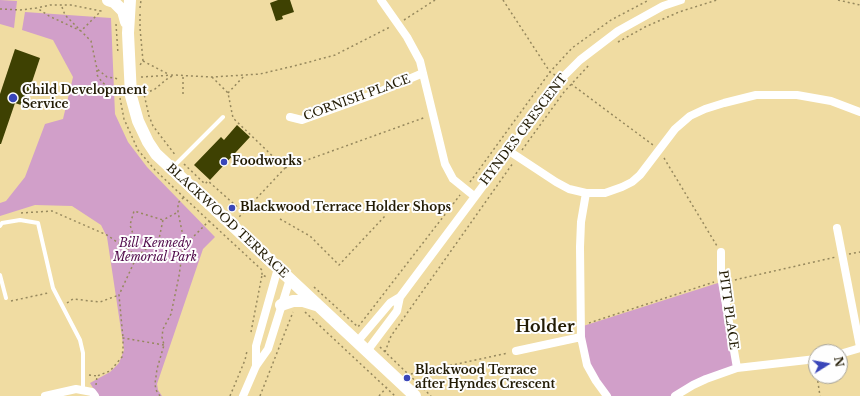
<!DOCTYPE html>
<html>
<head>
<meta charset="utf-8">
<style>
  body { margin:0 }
  #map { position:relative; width:860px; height:396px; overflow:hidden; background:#f0dca2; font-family:"Libre Baskerville",serif }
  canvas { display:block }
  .north { position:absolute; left:808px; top:344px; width:40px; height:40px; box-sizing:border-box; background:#fefefe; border:1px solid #a6a39a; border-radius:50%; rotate:79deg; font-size:11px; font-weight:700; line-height:16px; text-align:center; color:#221b04 }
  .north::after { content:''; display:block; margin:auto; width:14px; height:18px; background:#3946b9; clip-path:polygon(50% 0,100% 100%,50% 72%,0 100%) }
</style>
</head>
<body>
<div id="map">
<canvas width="860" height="396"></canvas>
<div class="north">N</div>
</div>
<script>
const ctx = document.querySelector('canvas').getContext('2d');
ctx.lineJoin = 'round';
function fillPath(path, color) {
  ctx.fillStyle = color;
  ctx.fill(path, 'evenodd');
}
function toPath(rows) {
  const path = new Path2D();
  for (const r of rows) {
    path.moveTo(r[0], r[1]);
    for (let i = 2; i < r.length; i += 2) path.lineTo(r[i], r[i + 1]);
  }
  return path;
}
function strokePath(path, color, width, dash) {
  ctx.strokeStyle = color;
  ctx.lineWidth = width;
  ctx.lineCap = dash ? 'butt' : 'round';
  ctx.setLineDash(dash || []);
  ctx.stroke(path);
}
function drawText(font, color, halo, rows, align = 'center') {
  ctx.font = font + ' "Libre Baskerville",serif';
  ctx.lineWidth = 4;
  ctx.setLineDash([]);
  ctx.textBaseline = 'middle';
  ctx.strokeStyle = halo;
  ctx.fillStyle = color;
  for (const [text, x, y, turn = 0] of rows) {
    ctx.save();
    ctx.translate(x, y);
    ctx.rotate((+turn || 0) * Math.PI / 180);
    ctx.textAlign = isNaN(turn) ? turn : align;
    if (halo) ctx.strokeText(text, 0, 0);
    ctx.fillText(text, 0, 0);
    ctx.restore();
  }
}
fillPath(toPath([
  [0,0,17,1,14,28,0,24],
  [25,12,111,18,115,114,128,142,147,167,215,237,203,249,157,384,158,390,162,396,98,396,90,383,110,372,119,363,124,350,107,237,101,225,72,206,35,205,0,216,0,203,6,201,25,177,45,124,63,119,73,77,53,40,22,30],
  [721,282,734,366,674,396,608,396,589,376,580,327]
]), '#d19fc9');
fillPath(toPath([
  [278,0,290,0,294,12,282,16,283,19,276,21,270,3],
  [15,49,40,58,24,106,15,103,1,144,0,144,0,94],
  [237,125,250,137,210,180,194,165,221,137,224,140]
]), '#3e4102');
strokePath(toPath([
  [503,0,550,72,555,75],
  [838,0,860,5],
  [62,7,65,15,91,41,97,69,107,77,119,79],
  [140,8,141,0],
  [0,9,20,10,37,8,49,16,81,31,101,11,71,5,50,5,37,8],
  [140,14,140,28,143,61,140,65],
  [404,20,435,0],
  [116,24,118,54],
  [618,42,645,27,679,12,717,0],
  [143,61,168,74],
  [97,70,97,75,102,82,109,88,121,93],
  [172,76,167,79,155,89,144,94,149,116,153,126,176,156],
  [141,77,174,75,212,77,260,74,298,65,335,55,390,27],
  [212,77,228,93,233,118,285,168,239,217],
  [571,84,653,145],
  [228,93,244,76],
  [183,94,183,75],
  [120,98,124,119,138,150,155,170,209,221,183,247],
  [522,150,564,92,590,64],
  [664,158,717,246],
  [184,164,205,184,208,181,243,212],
  [285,168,426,117],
  [470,182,550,72,572,48,611,20,649,0],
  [21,213,52,211,107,235,137,256,119,295,123,338],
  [280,219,310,236,339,265,385,216],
  [209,221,262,270,262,275],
  [125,247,135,240,130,225,134,211,163,220],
  [849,254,860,252],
  [137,256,159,239,163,220,178,212],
  [730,281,836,257],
  [314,287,358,327,460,195],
  [11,301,48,293],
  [67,303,73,299,100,302,119,295],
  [305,312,395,396],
  [589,323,714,282],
  [251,332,262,275,267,277],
  [380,347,431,396],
  [385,352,391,336,513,163],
  [89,375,97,376],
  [406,375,508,353],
  [817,376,820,396],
  [96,385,97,376,110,371,122,357,123,349,123,338,164,345],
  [160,396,156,390,155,384,157,369,164,345,162,337,163,329,171,314,179,276,183,247,183,236,178,212,178,203,184,197],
  [230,396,245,360,247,351],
  [260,396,293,312],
  [379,396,388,386]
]), '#96885d', 1.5, [2, 3]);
strokePath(toPath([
  [173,167,223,117],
  [0,226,2,223,20,220,38,223,53,288,80,340,83,353,83,390],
  [0,275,6,298]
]), '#fff', 4);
strokePath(toPath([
  [381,0,407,37,420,61,445,164,453,179,474,196],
  [290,117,302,120,372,95,423,73],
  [509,151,556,182,569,189,586,193,605,193,622,187,632,182,640,175,675,129,690,116,705,109,724,103,756,95,797,95,831,101,860,112],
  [586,193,581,222,580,247,581,337,587,365,596,381,607,396],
  [837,228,860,347],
  [721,252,721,276,737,368],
  [357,342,390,303,400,297,509,151,561,79,580,60,618,31,663,6,681,0],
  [367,351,397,311,400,297],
  [516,351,581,337],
  [840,354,860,348],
  [256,366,256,346,278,268],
  [45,396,76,389,92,392,95,396],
  [243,396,256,366,268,349,290,279],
  [675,396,693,385,706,379,737,368,816,359]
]), '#fff', 8);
strokePath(toPath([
  [108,0,114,2,123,11,126,22],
  [130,0,128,33,131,96,138,121,148,142,156,154,415,396],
  [281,305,293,301,303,301,316,305]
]), '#fff', 12);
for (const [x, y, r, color] of [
  [13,98,5,"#3946b9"],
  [224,162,4,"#3946b9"],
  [232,208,4,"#3946b9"],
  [407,378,4,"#3946b9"]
]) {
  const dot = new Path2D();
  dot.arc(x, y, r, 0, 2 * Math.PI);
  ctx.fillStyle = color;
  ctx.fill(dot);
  strokePath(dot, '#fefefe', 1.5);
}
drawText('bold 12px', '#221b04', '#fefefe', [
  ["Child Development",22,91],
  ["Service",22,105],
  ["Foodworks",232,162],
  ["Blackwood Terrace Holder Shops",240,208],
  ["Blackwood Terrace",415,371],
  ["after Hyndes Crescent",415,385]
], 'left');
drawText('12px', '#221b04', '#fefefe', [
  ["CORNISH PLACE",357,98,-20],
  ["HYNDES CRESCENT",524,130,-53],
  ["BLACKWOOD TERRACE",227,221,43],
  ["PITT PLACE",728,310,82]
]);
drawText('italic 12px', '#510a4b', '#fefefe', [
  ["Bill Kennedy",155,244],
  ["Memorial Park",155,258]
]);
drawText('bold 16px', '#221b04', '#fefefe', [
  ["Holder",545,327]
]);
</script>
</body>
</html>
